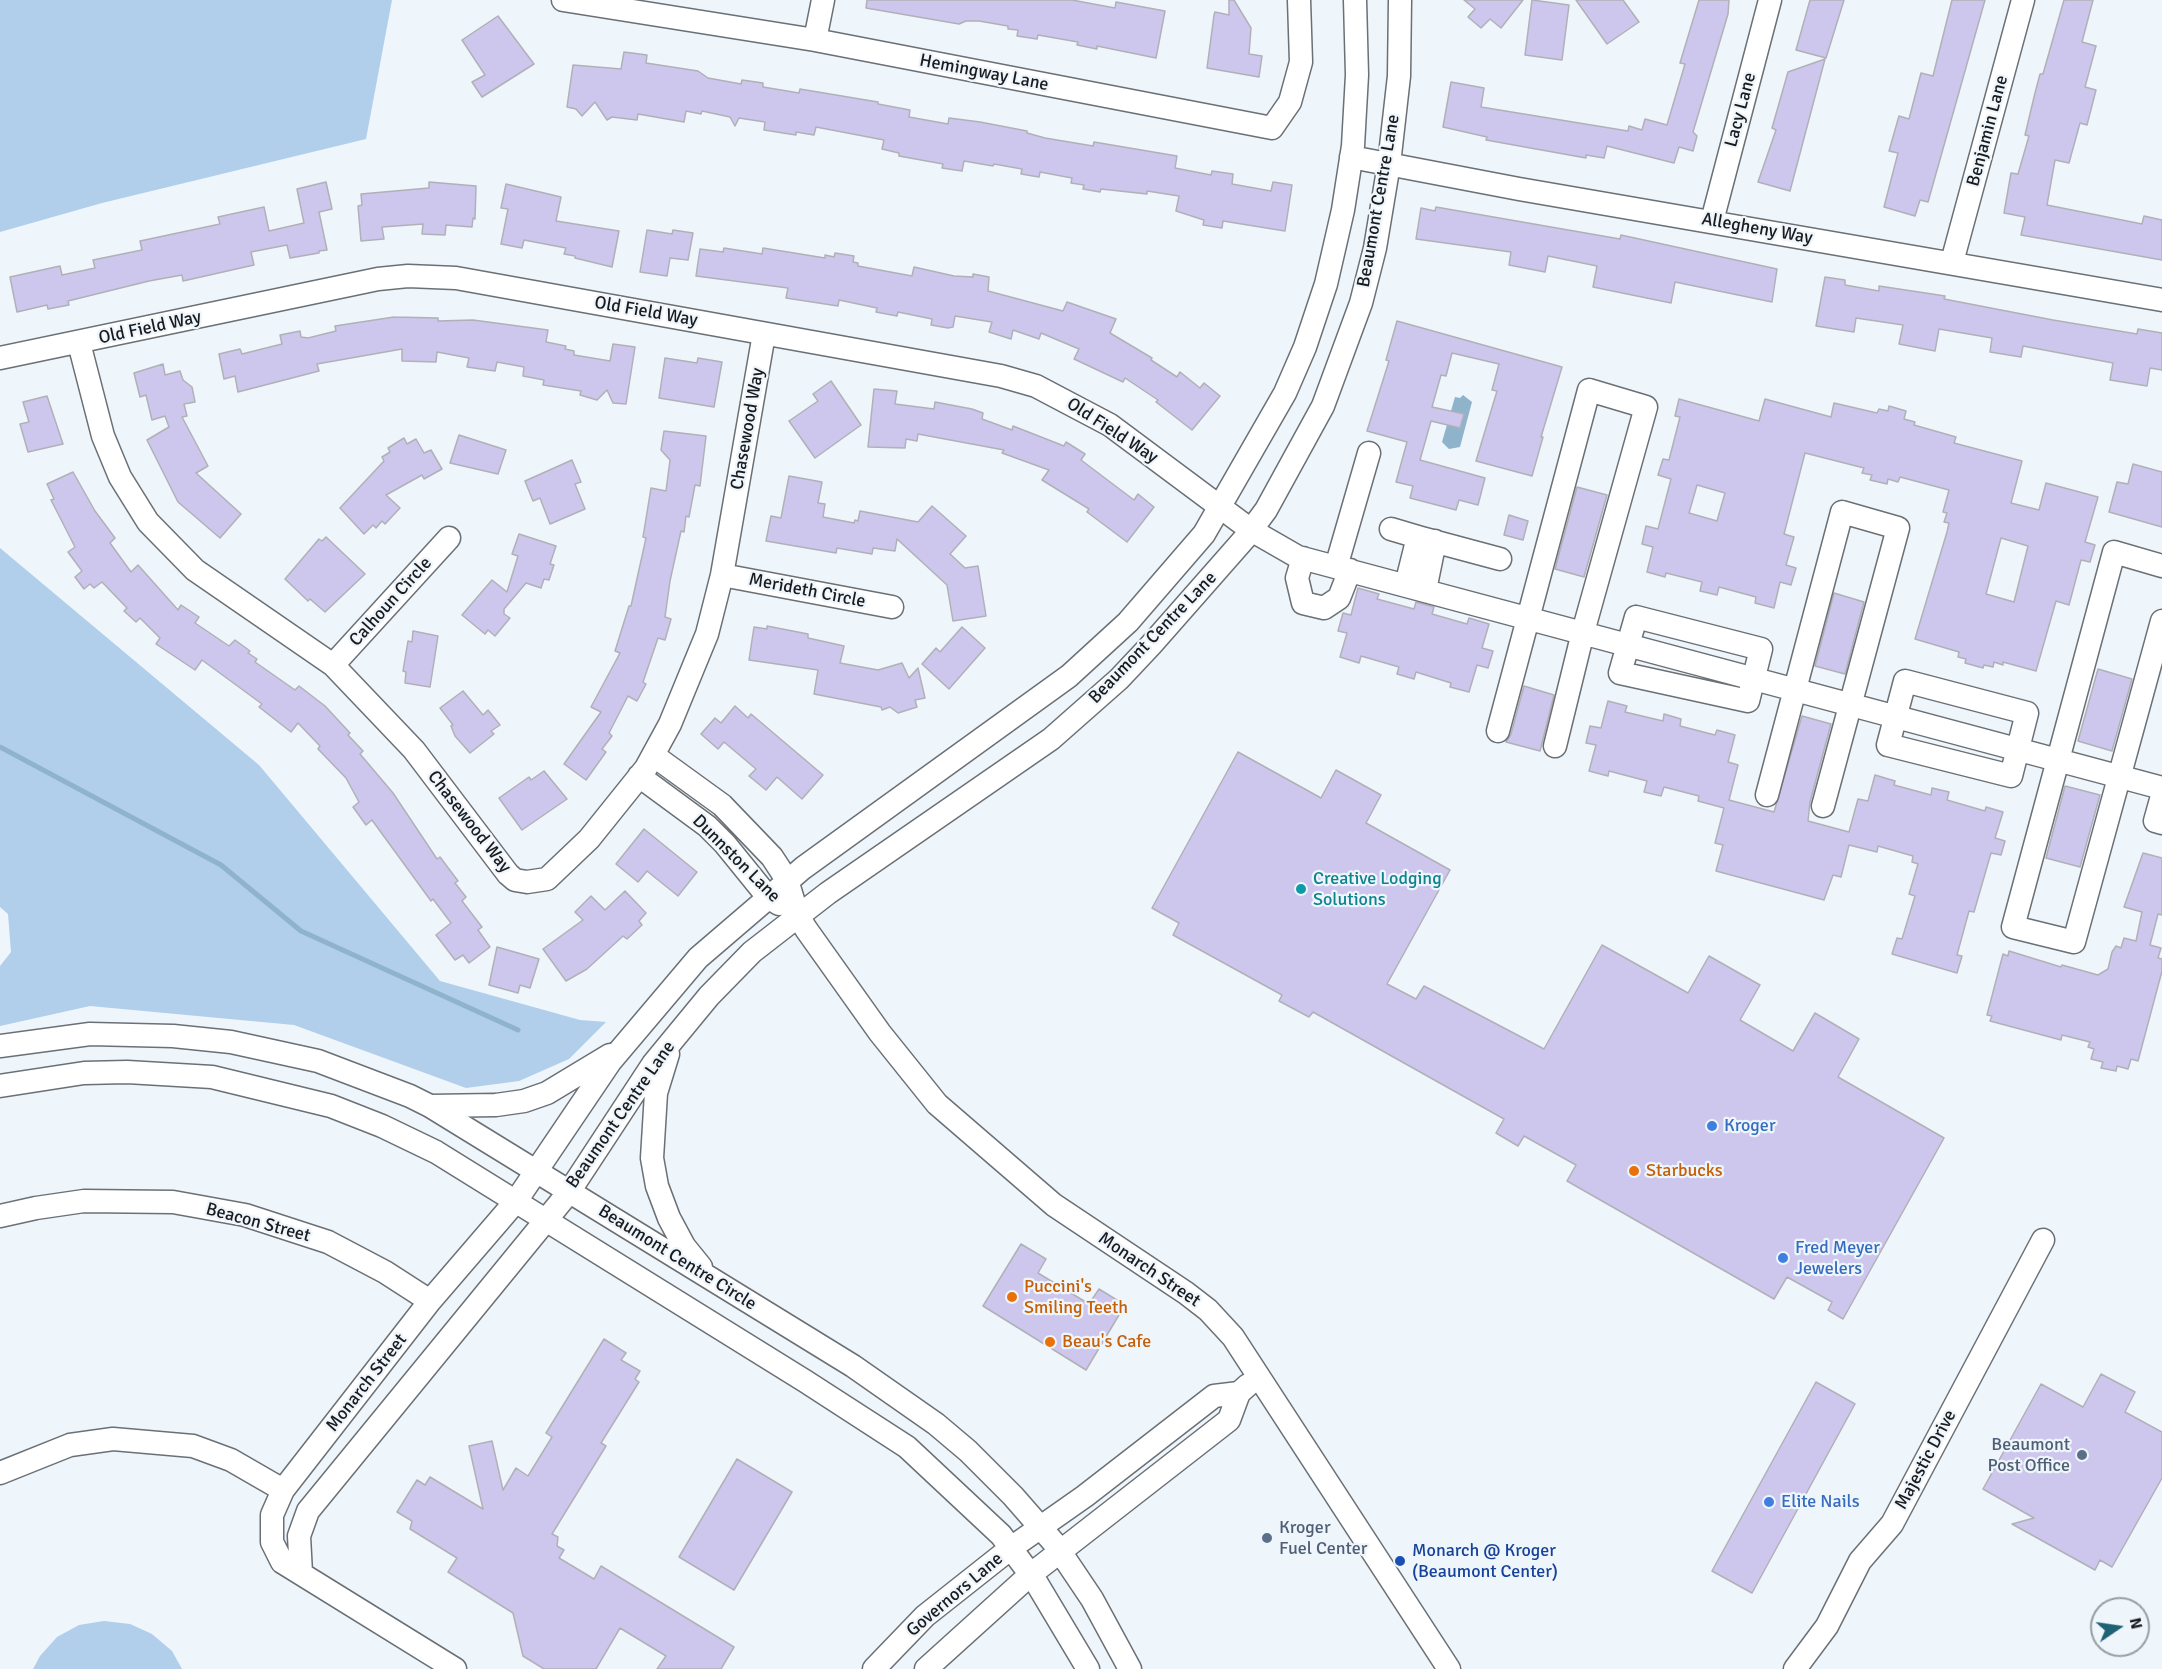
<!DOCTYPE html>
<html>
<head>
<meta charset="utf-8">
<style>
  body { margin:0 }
  #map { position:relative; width:2162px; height:1669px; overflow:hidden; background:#eef5fb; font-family:Signika,sans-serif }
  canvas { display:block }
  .north { position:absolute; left:2090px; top:1597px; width:60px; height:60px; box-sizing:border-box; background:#eef5fb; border:2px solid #999ea3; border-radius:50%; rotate:77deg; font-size:16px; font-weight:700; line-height:24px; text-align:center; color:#191b1e }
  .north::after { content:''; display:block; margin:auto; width:21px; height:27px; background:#1f6275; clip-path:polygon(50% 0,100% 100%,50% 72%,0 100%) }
</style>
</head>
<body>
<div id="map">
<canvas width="2162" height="1669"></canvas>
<div class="north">N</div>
</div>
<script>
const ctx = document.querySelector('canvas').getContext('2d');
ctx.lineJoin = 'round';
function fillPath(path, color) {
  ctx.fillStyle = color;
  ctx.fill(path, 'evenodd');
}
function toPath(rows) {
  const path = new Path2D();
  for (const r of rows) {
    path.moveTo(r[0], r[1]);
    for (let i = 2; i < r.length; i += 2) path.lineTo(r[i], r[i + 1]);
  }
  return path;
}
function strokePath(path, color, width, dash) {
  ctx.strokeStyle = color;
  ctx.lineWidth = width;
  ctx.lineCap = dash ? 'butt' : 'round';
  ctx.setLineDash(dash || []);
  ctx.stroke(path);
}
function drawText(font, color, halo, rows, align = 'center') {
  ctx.font = font + ' Signika,sans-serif';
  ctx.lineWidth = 4.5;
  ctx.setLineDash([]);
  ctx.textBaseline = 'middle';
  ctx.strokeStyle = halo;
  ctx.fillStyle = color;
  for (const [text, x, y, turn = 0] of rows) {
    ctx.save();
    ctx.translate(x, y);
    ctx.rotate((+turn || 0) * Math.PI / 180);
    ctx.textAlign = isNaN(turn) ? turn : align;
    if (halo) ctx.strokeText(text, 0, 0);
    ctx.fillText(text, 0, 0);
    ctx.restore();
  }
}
fillPath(toPath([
  [0,0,392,0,366,139,102,203,0,232],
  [0,548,259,765,440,981,580,1020,606,1022,569,1059,519,1081,466,1088,294,1025,90,1006,0,1026,0,966,11,952,8,914,0,907],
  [104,1621,130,1624,152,1634,172,1651,182,1669,33,1669,40,1656,57,1637,79,1625]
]), '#b1ceeb');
fillPath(toPath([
  [1463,395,1472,402,1460,447,1449,449,1442,442,1455,397,1460,398]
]), '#8eb3cb');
strokePath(toPath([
  [0,747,221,865,301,931,518,1030]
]), '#8eb3cb', 5);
const building = toPath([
  [867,0,1072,0,1115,8,1116,2,1165,11,1156,58,1097,46,1097,49,1077,45,1078,42,1038,35,1037,39,1017,36,1018,30,1008,29,1008,26,979,21,966,21,959,24,866,8,867,0],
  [1229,0,1234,0,1251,28,1249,54,1262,56,1259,77,1207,68,1214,15,1215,12,1229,15,1229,0],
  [1464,0,1523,0,1501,28,1490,19,1481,28,1468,17,1475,9,1464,0],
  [1532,0,1569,5,1562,60,1525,55,1532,0],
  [1576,0,1623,0,1639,22,1607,44,1576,0],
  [1699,0,1729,0,1728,14,1693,132,1697,136,1693,151,1679,147,1674,163,1607,146,1604,158,1586,155,1586,158,1486,140,1487,137,1443,127,1451,82,1484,88,1481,107,1628,131,1629,126,1642,130,1645,119,1667,125,1685,64,1680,63,1699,0],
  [1810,0,1844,0,1826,58,1796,50,1810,0],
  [1952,0,1985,0,1928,202,1920,200,1915,216,1884,207,1898,153,1889,151,1899,116,1909,119,1921,73,1933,76,1952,0],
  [2064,0,2093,0,2082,42,2096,46,2085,87,2096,90,2087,125,2080,123,2069,163,2055,160,2047,205,2142,224,2144,216,2162,220,2162,260,2021,235,2025,217,2004,213,2011,173,2018,174,2029,136,2025,135,2035,93,2040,74,2043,74,2064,0],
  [498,16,534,64,482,97,472,82,485,75,462,40,498,16],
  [624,52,647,55,646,63,698,71,708,78,741,84,742,80,763,83,763,87,799,93,800,89,878,102,878,104,910,110,909,117,948,124,949,118,980,122,1027,131,1027,133,1045,138,1093,146,1094,142,1177,156,1175,168,1211,175,1212,171,1233,174,1232,184,1271,191,1273,182,1292,185,1285,231,1223,221,1222,228,1203,225,1204,220,1176,211,1179,196,1147,191,1147,194,1101,189,1100,192,1083,189,1084,185,1071,183,1072,178,1040,172,1039,177,1021,174,1022,169,994,164,993,166,964,161,962,171,942,168,943,164,899,156,899,153,882,149,884,140,816,127,814,135,796,132,796,135,764,130,765,122,739,118,735,126,730,117,702,111,701,114,686,111,684,122,638,114,637,120,612,117,607,120,595,102,582,116,576,109,567,107,573,65,621,69,624,52],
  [1825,59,1790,191,1758,182,1776,130,1772,128,1788,72,1825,59],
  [326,182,332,209,319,212,327,250,319,251,319,253,290,258,287,245,251,252,254,265,183,281,182,275,149,281,68,301,69,305,48,309,47,305,17,312,10,277,60,266,62,275,95,268,93,260,142,250,140,241,220,224,218,217,264,207,269,231,304,223,297,189,326,182],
  [429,182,476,186,475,219,473,218,472,227,446,225,445,235,422,234,423,224,382,227,384,239,361,241,358,206,362,205,361,194,429,188,429,182],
  [506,184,561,197,556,221,619,231,612,267,575,258,575,256,564,254,566,248,524,240,522,248,501,244,508,209,501,208,506,184],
  [1436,207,1620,239,1621,235,1777,269,1772,302,1675,282,1671,303,1593,287,1597,266,1548,256,1545,272,1509,265,1511,252,1416,239,1421,208,1435,211,1436,207],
  [647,230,672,234,673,230,693,233,688,260,670,258,667,276,640,272,647,230],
  [724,248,762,254,763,248,825,258,825,255,834,257,835,253,854,256,853,262,858,263,858,266,912,276,914,267,954,276,973,277,973,274,989,277,988,291,1063,311,1067,302,1116,319,1110,333,1152,358,1151,360,1177,377,1180,372,1200,388,1204,383,1220,396,1192,430,1156,402,1158,400,1125,378,1123,382,1074,359,1079,349,1041,333,1039,339,1013,330,1011,339,989,332,992,322,955,316,953,327,948,328,931,325,932,319,898,312,897,316,876,312,877,308,839,300,838,306,786,298,788,288,696,276,700,249,723,252,724,248],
  [1825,277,1845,280,1845,285,1879,291,1879,286,1932,294,1945,296,1944,299,2053,320,2137,334,2138,329,2162,333,2162,370,2150,368,2147,386,2110,380,2113,363,2023,346,2021,357,1990,352,1992,338,1939,329,1935,351,1899,344,1903,325,1856,318,1854,332,1816,326,1825,277],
  [394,317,438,318,438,321,473,320,548,330,546,342,566,346,565,349,574,351,574,355,610,361,613,344,635,347,626,404,613,403,607,390,597,400,580,395,581,391,543,385,544,380,523,376,524,367,497,362,495,371,467,367,469,358,437,352,436,362,402,361,402,349,317,364,319,371,238,392,235,376,224,379,219,354,240,349,242,354,282,344,280,335,300,331,301,337,308,338,336,331,335,326,394,317],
  [1397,321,1562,367,1541,437,1543,437,1532,476,1476,461,1497,391,1492,390,1499,364,1452,353,1446,376,1441,375,1432,407,1464,414,1460,428,1431,421,1420,460,1485,478,1478,505,1459,500,1456,510,1410,498,1413,486,1396,482,1407,442,1367,431,1389,361,1386,360,1397,321],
  [665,358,697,363,698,358,722,362,714,407,659,398,665,358],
  [163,364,165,375,180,371,183,380,192,387,195,402,184,404,187,416,182,417,208,466,196,473,241,514,220,538,178,502,147,440,169,427,165,416,152,420,146,395,140,397,134,373,163,364],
  [831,381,861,425,815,458,789,421,818,401,813,394,831,381],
  [874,389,897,391,895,404,934,409,935,402,972,409,983,413,982,419,1012,430,1013,426,1064,446,1066,442,1085,454,1081,460,1134,500,1138,494,1154,507,1127,542,1087,512,1089,509,1042,480,1049,470,1002,453,1004,450,918,434,917,441,906,439,905,448,868,447,874,389],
  [47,396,63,444,28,452,20,424,29,422,23,402,47,396],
  [1679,399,1759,421,1765,399,1831,417,1834,403,1877,413,1879,409,1888,411,1889,406,1906,411,1904,419,1915,422,1914,425,1956,437,1954,443,2022,461,2011,503,2039,510,2046,483,2098,497,2085,542,2095,545,2090,562,2081,560,2069,605,2056,601,2036,671,2003,662,2003,665,1994,662,1993,667,1984,665,1983,668,1965,663,1966,659,1958,657,1959,652,1915,639,1947,532,1949,523,1944,522,1947,513,1943,512,1949,490,1900,477,1898,482,1888,479,1887,484,1870,480,1872,475,1862,473,1864,468,1805,453,1784,534,1794,537,1786,565,1796,568,1791,585,1780,582,1774,608,1755,603,1756,597,1719,587,1717,595,1700,591,1702,582,1666,573,1665,577,1647,572,1653,547,1642,544,1646,526,1658,529,1671,479,1658,475,1663,459,1669,460,1680,417,1675,416,1679,399],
  [1697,485,1725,493,1717,521,1689,513,1697,485],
  [2001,538,2028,546,2014,602,1986,594,2001,538],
  [664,431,706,436,700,486,695,485,689,517,686,516,684,532,681,531,670,581,665,617,671,619,665,640,658,638,643,682,646,684,637,701,628,696,609,733,612,736,602,749,606,752,586,780,564,764,601,712,591,707,620,653,615,651,629,606,631,606,646,538,643,537,651,488,666,491,670,460,661,450,664,431],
  [459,435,506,450,498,474,450,463,459,435],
  [404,438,407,444,416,439,424,453,431,450,442,469,424,479,422,475,386,495,400,508,385,524,382,521,376,528,373,525,364,534,340,508,384,461,382,457,390,452,388,448,404,438],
  [572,460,581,482,575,484,585,509,550,524,540,498,533,501,525,481,572,460],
  [2133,464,2162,472,2162,527,2109,512,2117,482,2128,484,2133,464],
  [73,472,95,511,115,538,110,543,131,572,138,565,178,610,181,605,199,617,195,623,229,646,235,640,250,651,248,653,257,659,255,662,295,690,299,686,325,706,350,733,348,735,363,751,360,754,393,793,437,859,440,857,458,881,455,883,466,897,462,901,482,927,478,930,490,947,469,963,463,955,455,960,436,935,451,923,433,899,431,901,372,820,366,825,353,807,359,802,346,778,318,749,320,746,298,723,291,732,259,707,262,704,202,660,195,670,156,644,160,638,140,618,136,622,124,611,127,608,102,582,94,588,90,584,84,589,75,577,82,571,68,552,75,547,51,500,54,499,47,484,73,472],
  [789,476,822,482,818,503,825,504,823,517,854,523,855,520,858,521,860,511,918,522,932,506,966,536,950,554,965,568,978,566,986,616,953,621,947,585,897,539,895,551,873,548,872,554,837,548,836,553,766,541,771,516,781,518,789,476],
  [1577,487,1607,495,1584,577,1555,569,1577,487],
  [1509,515,1528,521,1523,540,1504,535,1509,515],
  [519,534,556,546,550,564,554,565,549,580,544,579,541,588,526,583,504,609,504,614,510,618,495,636,488,630,485,634,462,615,492,580,507,592,518,556,512,554,519,534],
  [326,537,365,574,325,612,310,599,308,601,285,579,319,539,322,541,326,537],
  [1358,588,1379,594,1377,599,1414,609,1416,602,1434,607,1432,614,1467,624,1469,618,1489,624,1482,648,1493,651,1488,668,1477,665,1469,692,1450,687,1451,683,1416,672,1414,679,1397,674,1399,667,1361,656,1359,663,1340,657,1347,633,1338,631,1343,613,1351,615,1358,588],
  [1834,593,1864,602,1845,674,1815,666,1834,593],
  [767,626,808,634,808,638,844,646,840,663,878,670,902,663,909,678,918,668,925,698,915,700,917,707,898,713,890,707,882,710,881,707,814,694,818,670,749,660,754,627,767,629,767,626],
  [962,627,985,648,949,689,922,664,936,648,940,652,962,627],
  [413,631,438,636,430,687,405,683,406,672,403,671,408,641,412,642,413,631],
  [2098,669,2132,679,2112,751,2078,741,2098,669],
  [1524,686,1554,695,1540,751,1506,742,1511,734,1524,686],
  [463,691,483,715,488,710,500,725,491,731,494,734,470,753,455,736,451,726,453,725,440,708,463,691],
  [1608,701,1627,706,1625,712,1663,721,1664,714,1681,719,1680,726,1715,735,1717,730,1735,735,1728,762,1738,765,1729,800,1774,812,1802,716,1831,724,1810,802,1808,821,1849,832,1858,799,1868,801,1875,775,1895,781,1894,785,1931,795,1932,788,1949,792,1947,800,1985,811,1986,807,2003,812,1995,838,2005,841,2001,855,1991,853,1974,912,1969,911,1957,955,1962,956,1957,973,1892,954,1897,938,1902,939,1915,896,1909,894,1918,864,1912,862,1913,856,1878,846,1877,852,1849,845,1841,877,1833,875,1824,900,1716,871,1723,845,1715,843,1724,808,1698,801,1699,796,1664,787,1661,796,1644,792,1647,781,1609,771,1608,776,1589,771,1596,745,1586,743,1590,726,1601,728,1608,701],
  [735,706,748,718,751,714,823,775,802,799,777,777,766,790,749,776,756,769,724,742,718,749,701,734,715,718,721,723,735,706],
  [1238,752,1321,798,1336,770,1381,795,1366,823,1450,870,1387,984,1416,999,1424,986,1544,1049,1602,945,1688,993,1709,956,1760,985,1740,1020,1793,1051,1815,1013,1859,1039,1838,1077,1944,1138,1843,1319,1828,1310,1832,1302,1787,1277,1774,1299,1567,1181,1576,1165,1524,1136,1518,1146,1496,1133,1504,1119,1313,1012,1309,1017,1279,1001,1282,995,1173,935,1179,923,1152,908,1238,752],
  [544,771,567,799,522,830,499,798,529,777,531,780,544,771],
  [2065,786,2100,795,2080,867,2046,858,2065,786],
  [644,829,697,872,678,896,647,871,638,882,616,864,644,829],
  [2143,853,2162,858,2162,915,2158,914,2150,945,2161,948,2158,958,2162,959,2162,971,2138,1061,2131,1059,2128,1069,2117,1066,2116,1071,2101,1068,2103,1062,2091,1059,2094,1049,2088,1047,2090,1042,2062,1035,2061,1040,1990,1021,1992,1016,1987,1015,2003,954,2008,956,2009,951,2061,967,2062,965,2098,975,2108,969,2112,952,2116,946,2121,948,2124,938,2136,941,2142,912,2124,907,2143,853],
  [625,891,646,913,639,921,642,925,627,939,623,936,587,969,566,981,543,949,583,920,575,912,591,896,605,910,625,891],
  [497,947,539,959,530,988,520,985,518,993,489,985,497,947],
  [1021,1244,1046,1259,1038,1273,1089,1304,1099,1289,1125,1305,1086,1370,983,1306,1021,1244],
  [604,1339,626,1353,621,1360,640,1371,635,1379,639,1382,601,1443,606,1446,552,1534,558,1537,557,1546,564,1550,559,1558,594,1579,601,1566,734,1647,721,1669,657,1669,666,1656,620,1628,596,1669,544,1669,523,1656,513,1613,448,1572,457,1558,410,1529,412,1521,397,1512,417,1480,425,1485,430,1477,483,1509,469,1446,492,1441,503,1490,516,1468,528,1476,552,1437,546,1433,604,1339],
  [2101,1374,2135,1392,2125,1412,2162,1432,2162,1478,2112,1567,2100,1560,2095,1570,2012,1524,2034,1518,1983,1489,2041,1384,2083,1407,2101,1374],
  [1816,1382,1855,1404,1752,1593,1712,1571,1816,1382],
  [737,1459,792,1492,734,1590,679,1557,737,1459]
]);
fillPath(building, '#cdc7ed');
strokePath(building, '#b1b0b8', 1.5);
const minor = toPath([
  [563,0,815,40,1272,128,1290,102,1301,62,1299,0],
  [815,40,823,0],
  [1351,157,1519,189,2162,300],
  [1712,221,1770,0],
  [1952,262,2023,0],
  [79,343,103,436,120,477,148,522,195,570,333,665,414,750,508,874,515,880,527,882,547,879,589,839,646,768,670,724,707,634,722,575,764,334],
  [0,358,378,279,408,276,456,278,1001,376,1036,386,1110,425,1251,530,1298,557,2162,788],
  [1391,529,1418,537,1406,585],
  [1418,537,1500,559],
  [1303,558,1297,578,1303,603,1324,608,1339,598,1350,570],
  [2162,566,2114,552,2013,927,2074,942,2162,621],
  [1336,567,1369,453],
  [722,575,892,607],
  [1425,590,1435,541],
  [1636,617,1761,649,1748,701,1620,673,1636,617],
  [333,665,449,538],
  [1905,681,2027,713,2011,776,1888,745,1905,681],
  [1498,731,1589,390,1646,407,1583,632,1555,746],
  [653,755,722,805,772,857,787,880,798,916,806,929,880,1033,937,1104,1054,1205,1186,1293,1208,1310,1233,1337,1449,1669],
  [639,776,707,826,725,844,768,897,779,904],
  [1767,795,1842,512,1898,528,1823,806],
  [2162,796,2155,821,2162,823],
  [0,1046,90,1034,173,1036,231,1042,318,1061,410,1096,430,1106,853,1366,936,1424,968,1451,1013,1496,1055,1544,1092,1599,1130,1669],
  [668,1054,656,1093,652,1158,657,1186,669,1218,684,1246,701,1267],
  [0,1086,84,1073,127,1072,212,1077,331,1106,382,1126,436,1152,805,1381,907,1447,1001,1535,1036,1582,1088,1669],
  [430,1106,496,1105,524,1101,547,1093,610,1055],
  [0,1216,36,1208,84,1201,173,1202,245,1215,328,1242,385,1272,430,1301],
  [0,1473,70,1445,113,1439,193,1446,231,1460,283,1490],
  [301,1573,299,1536,308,1511,569,1192,653,1064,709,996,752,952,828,893,1051,739,1119,679,1151,645,1246,537,1266,510,1323,406,1361,303,1375,248,1389,164,1399,76,1400,0],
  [455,1669,282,1562,272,1542,272,1515,283,1490,430,1301,516,1201,610,1062,698,958,803,868,1069,676,1128,622,1204,534,1285,393,1305,347,1326,284,1343,210,1353,146,1357,75,1355,0],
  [874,1669,925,1616,1011,1548,1085,1496,1214,1396,1239,1393],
  [926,1669,1030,1575,1229,1420,1239,1393,1248,1385],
  [1795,1669,1827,1626,1860,1561,1892,1524,2043,1240]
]);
strokePath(minor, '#6a7075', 25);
strokePath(minor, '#fff', 22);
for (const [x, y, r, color] of [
  [1301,889,6,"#0f9aa8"],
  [1712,1126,6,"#3f7fe0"],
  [1634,1171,6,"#e8710a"],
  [1783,1258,6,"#3f7fe0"],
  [1012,1297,6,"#e8710a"],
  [1050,1342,6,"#e8710a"],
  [2082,1455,6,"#5c6f8a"],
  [1769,1502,6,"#3f7fe0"],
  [1267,1538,6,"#5c6f8a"],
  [1400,1561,6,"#1a4fb4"]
]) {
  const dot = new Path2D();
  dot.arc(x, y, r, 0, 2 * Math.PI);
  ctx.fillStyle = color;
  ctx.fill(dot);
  strokePath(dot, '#eef5fb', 2);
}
drawText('18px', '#191b1e', '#eef5fb', [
  ["Hemingway Lane",984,73,11],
  ["Lacy Lane",1741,110,-75],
  ["Benjamin Lane",1988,131,-75],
  ["Beaumont Centre Lane",1379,201,-80],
  ["Allegheny Way",1757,229,10],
  ["Old Field Way",646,312,10],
  ["Old Field Way",150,328,-12],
  ["Chasewood Way",748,429,-80],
  ["Old Field Way",1112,431,33],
  ["Merideth Circle",807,591,11],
  ["Calhoun Circle",391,602,-48],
  ["Beaumont Centre Lane",1153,638,-46],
  ["Chasewood Way",469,822,52],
  ["Dunnston Lane",736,859,45],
  ["Beaumont Centre Lane",621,1115,-55],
  ["Beacon Street",258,1223,15],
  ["Beaumont Centre Circle",677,1258,32],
  ["Monarch Street",1149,1270,34],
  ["Monarch Street",367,1383,-52],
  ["Majestic Drive",1926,1460,-62],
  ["Governors Lane",955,1595,-40]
]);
drawText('18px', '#0d838f', '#eef5fb', [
  ["Creative Lodging",1313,879],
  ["Solutions",1313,900]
], 'left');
drawText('18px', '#366cbe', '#eef5fb', [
  ["Kroger",1724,1126],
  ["Fred Meyer",1795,1248],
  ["Jewelers",1795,1269],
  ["Elite Nails",1781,1502]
], 'left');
drawText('18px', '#c56008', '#eef5fb', [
  ["Starbucks",1646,1171],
  ["Puccini's",1024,1287],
  ["Smiling Teeth",1024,1308],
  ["Beau's Cafe",1062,1342]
], 'left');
drawText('18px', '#4e5e75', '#eef5fb', [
  ["Beaumont",2070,1445],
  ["Post Office",2070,1466],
  ["Kroger",1279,1528,"left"],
  ["Fuel Center",1279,1549,"left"]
], 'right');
drawText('18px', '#164399', '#eef5fb', [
  ["Monarch @ Kroger",1412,1551],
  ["(Beaumont Center)",1412,1572]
], 'left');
</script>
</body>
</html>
